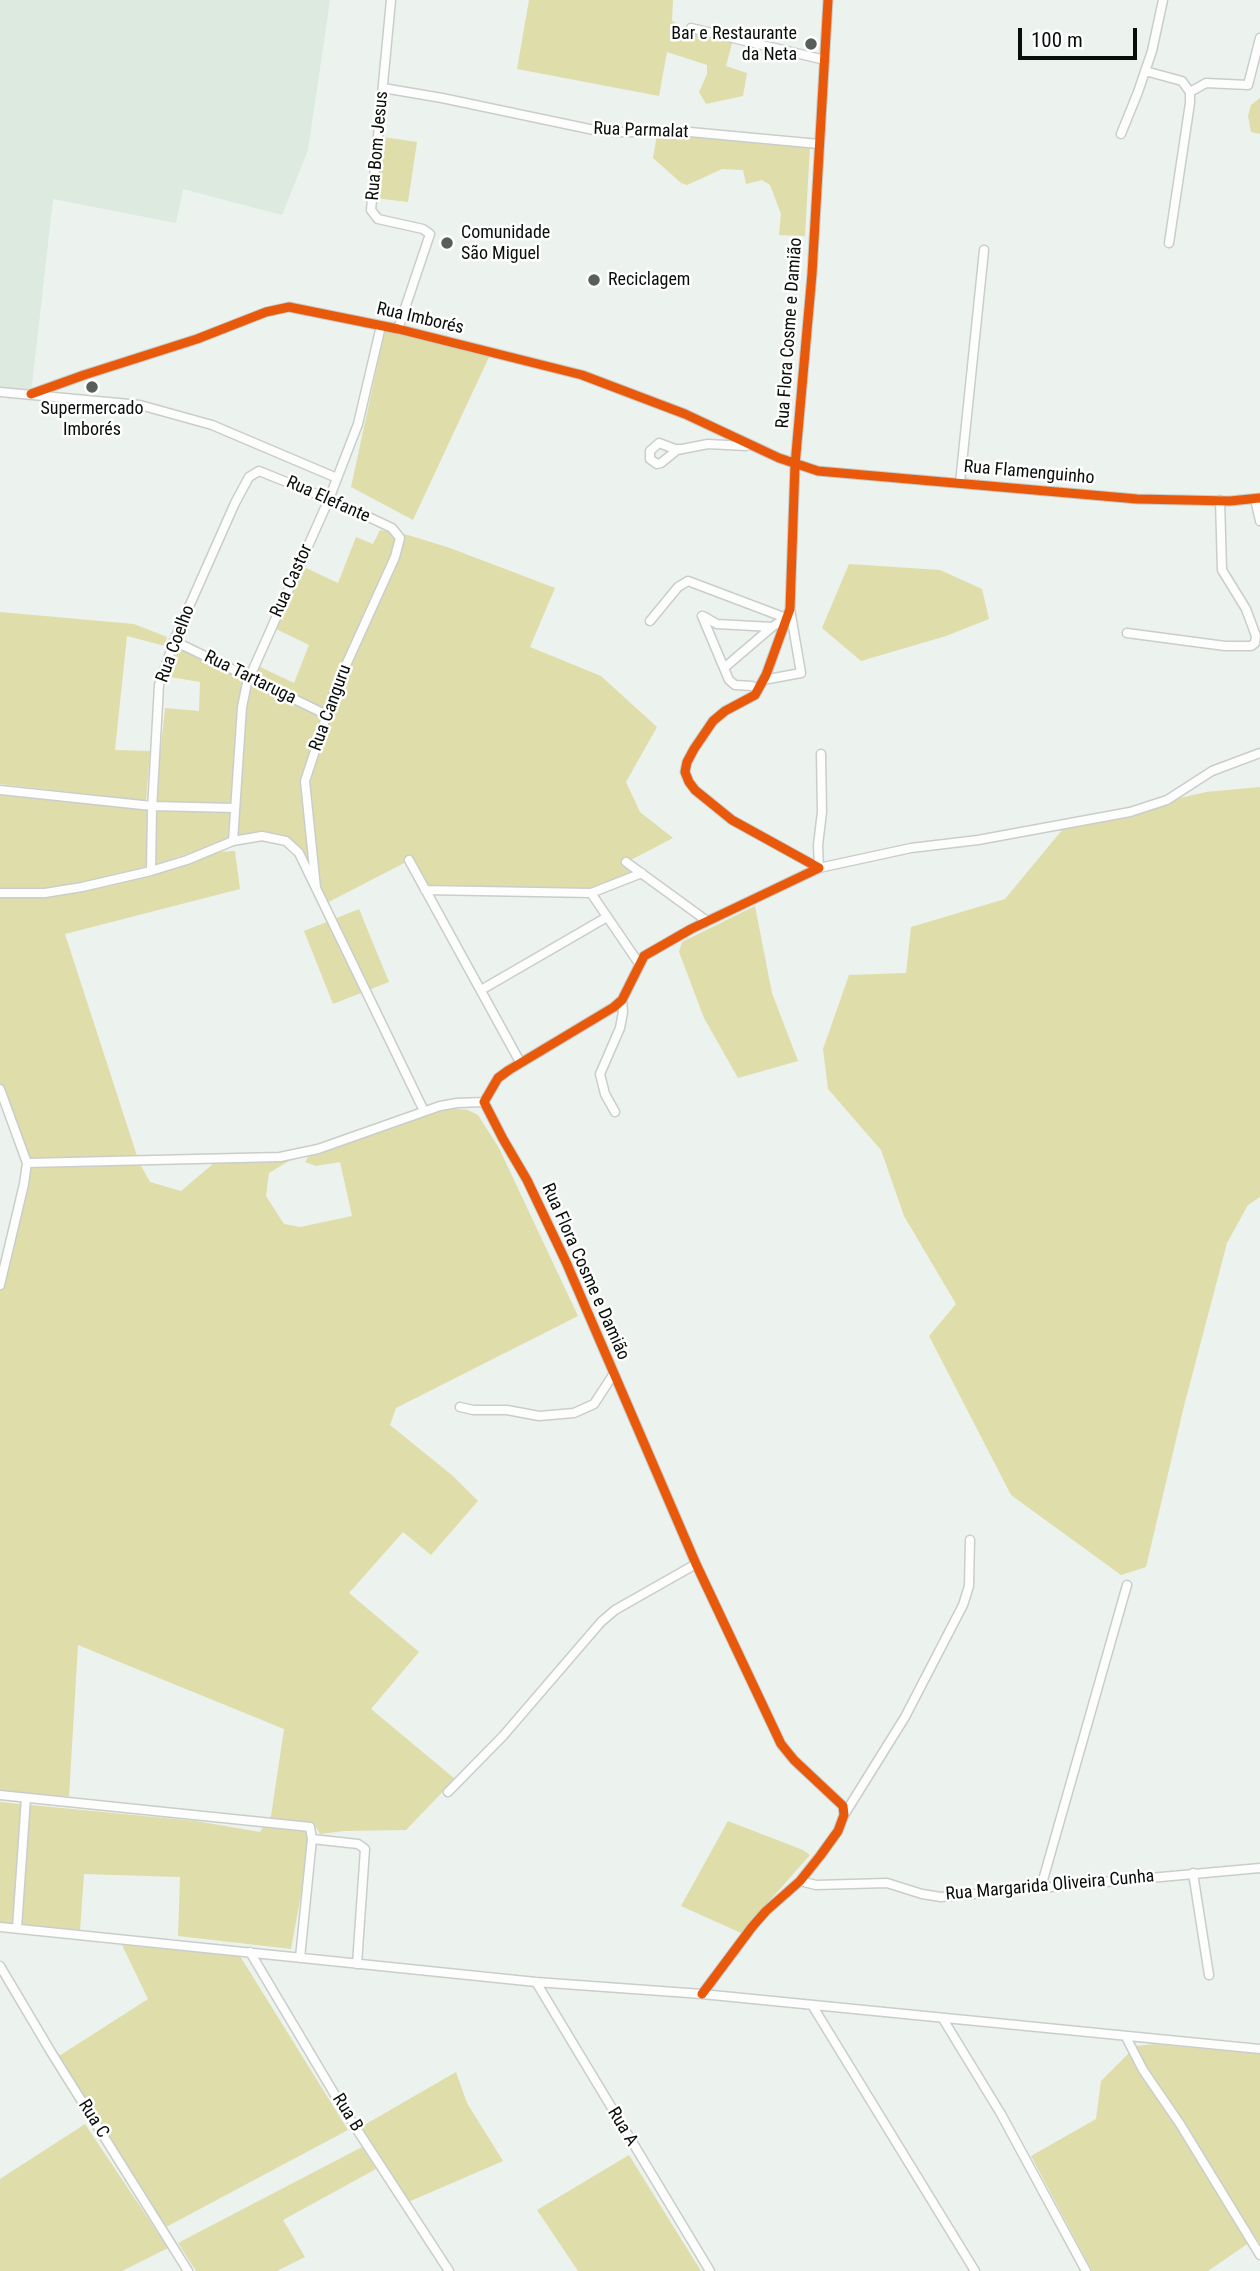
<!DOCTYPE html>
<html>
<head>
<meta charset="utf-8">
<style>
  body { margin:0 }
  #map { position:relative; width:1260px; height:2271px; overflow:hidden; background:#ecf2ed; font-family:"Roboto Condensed",sans-serif }
  canvas { display:block }
  .scale { position:absolute; left:1018px; top:28px; width:119px; height:32px; box-sizing:border-box; border:4px solid #090e0a; border-top:0; padding-left:9px; font-size:21px; line-height:24px; white-space:nowrap; color:#090e0a; -webkit-text-stroke:5px #fff; paint-order:stroke }
</style>
</head>
<body>
<div id="map">
<canvas width="1260" height="2271"></canvas>
<div class="scale">100 m</div>
</div>
<script>
const ctx = document.querySelector('canvas').getContext('2d');
ctx.lineJoin = 'round';
function fillPath(path, color) {
  ctx.fillStyle = color;
  ctx.fill(path, 'evenodd');
}
function toPath(rows) {
  const path = new Path2D();
  for (const r of rows) {
    path.moveTo(r[0], r[1]);
    for (let i = 2; i < r.length; i += 2) path.lineTo(r[i], r[i + 1]);
  }
  return path;
}
function strokePath(path, color, width, dash) {
  ctx.strokeStyle = color;
  ctx.lineWidth = width;
  ctx.lineCap = dash ? 'butt' : 'round';
  ctx.setLineDash(dash || []);
  ctx.stroke(path);
}
function drawText(font, color, halo, rows, align = 'center') {
  ctx.font = font + ' "Roboto Condensed",sans-serif';
  ctx.lineWidth = 5;
  ctx.setLineDash([]);
  ctx.textBaseline = 'middle';
  ctx.strokeStyle = halo;
  ctx.fillStyle = color;
  for (const [text, x, y, turn = 0] of rows) {
    ctx.save();
    ctx.translate(x, y);
    ctx.rotate((+turn || 0) * Math.PI / 180);
    ctx.textAlign = isNaN(turn) ? turn : align;
    if (halo) ctx.strokeText(text, 0, 0);
    ctx.fillText(text, 0, 0);
    ctx.restore();
  }
}
fillPath(toPath([
  [0,0,330,0,308,150,282,215,183,189,176,223,53,199,31,394,0,392]
]), '#dceadf');
fillPath(toPath([
  [529,0,673,0,672,21,690,31,733,40,726,66,747,73,743,96,706,104,699,92,707,74,707,65,667,52,659,96,517,69],
  [1260,98,1260,134,1251,132,1248,116,1251,105],
  [657,135,727,138,810,146,805,236,779,235,781,214,770,185,762,180,746,184,743,170,722,169,687,185,681,183,653,158],
  [383,137,417,142,408,202,374,198],
  [385,330,489,357,413,520,351,487],
  [380,530,408,535,450,548,555,588,530,647,601,676,657,727,626,782,640,812,673,838,627,862,642,873,588,893,425,890,408,861,323,905,299,853,286,841,262,836,224,842,153,865,155,804,165,708,199,711,200,682,164,676,174,641,249,677,254,664,294,683,309,645,276,629,304,567,338,583,356,537,373,544],
  [849,564,940,570,982,589,989,619,946,636,861,661,822,628],
  [0,612,134,624,167,637,165,646,127,636,115,750,150,751,146,801,0,784],
  [1260,787,1260,1197,1248,1205,1227,1243,1184,1406,1146,1567,1121,1575,1011,1495,929,1336,956,1304,904,1216,881,1150,828,1089,823,1049,849,975,906,973,911,927,1005,899,1067,824,1206,792],
  [0,790,152,806,151,871,82,887,0,893],
  [235,851,240,889,65,934,139,1162,150,1182,181,1191,214,1163,289,1161,269,1173,266,1196,284,1224,300,1227,352,1216,340,1162,316,1166,305,1162,308,1157,377,1131,451,1108,468,1110,478,1115,499,1148,578,1316,396,1408,390,1425,453,1476,478,1501,431,1555,403,1532,349,1593,419,1652,371,1709,455,1779,406,1830,344,1831,320,1834,314,1824,291,1949,178,1936,180,1877,84,1874,80,1931,0,1923,0,1802,196,1821,260,1832,271,1816,284,1729,78,1645,69,1797,0,1791,0,1289,29,1167,0,1087,0,897,53,896,156,874,219,852],
  [755,906,772,993,798,1061,738,1078,704,1018,679,952,682,942],
  [359,909,389,982,333,1004,304,931],
  [728,1821,803,1850,810,1855,741,1933,681,1906],
  [122,1945,240,1956,348,2130,166,2227,59,2056,148,1999],
  [1155,2044,1260,2054,1260,2244,1256,2238,1208,2271,1092,2271,1031,2156,1096,2119,1101,2081,1136,2046],
  [456,2072,467,2103,503,2161,406,2203,359,2128],
  [85,2124,168,2248,122,2271,0,2271,0,2179],
  [362,2147,376,2169,283,2220,305,2257,277,2271,196,2271,178,2243],
  [629,2155,701,2271,578,2271,537,2210]
]), '#dfdeaa');
const minor = toPath([
  [391,0,371,210,378,219,423,229,430,234,398,329],
  [691,28,825,60],
  [1145,71,1182,81,1190,92,1190,103,1169,243],
  [383,88,442,98,594,130,616,132,690,132,819,144],
  [1190,92,1206,83,1248,85,1260,38],
  [1121,134,1138,92,1152,51,1163,0],
  [0,392,140,405,212,425,337,478],
  [31,394,84,375,197,339,266,312,289,307,398,329,582,375,685,414,779,458,818,471,1137,499,1230,501,1260,498],
  [682,449,675,449,659,443,650,451,650,459,657,464,661,463,677,450,708,444,746,446],
  [960,483,984,250],
  [1255,499,1260,521],
  [702,616,729,680,735,685,752,686],
  [703,616,717,624,772,627,786,618],
  [650,621,678,587,688,581,786,618],
  [1127,633,1225,646,1251,646,1255,643,1256,636,1246,609,1222,570,1220,500],
  [174,641,327,715],
  [724,668,772,627],
  [763,680,801,673,790,609],
  [821,754,822,812,818,845,819,868,911,848,978,840,1130,812,1167,800,1212,771,1260,753],
  [0,790,152,806,235,808],
  [233,841,242,707,247,683,329,499,358,424,381,326],
  [409,860,520,1062],
  [626,862,707,921],
  [151,871,152,810,159,685,176,636,235,503,249,477,259,471,341,504,392,528,400,538,395,557,336,687,305,781,316,888],
  [425,890,591,893,642,873],
  [0,893,45,893,82,887,151,871,187,860,233,841,262,836,286,841,299,853,424,1111],
  [591,893,640,965],
  [481,990,607,917],
  [0,1089,27,1163,24,1184,0,1285],
  [615,1112,605,1094,600,1074,620,1028,623,1012,622,1000],
  [27,1163,280,1157,318,1149,440,1106,457,1103,484,1102],
  [460,1407,473,1410,507,1410,539,1416,574,1413,594,1404,613,1375],
  [448,1792,503,1736,601,1622,615,1610,696,1564],
  [0,1795,310,1827,312,1839,300,1958],
  [844,1815,905,1717,963,1605,969,1586,970,1540],
  [312,1839,358,1844,365,1849,357,1964],
  [1193,1873,1209,1975],
  [800,1881,816,1885,887,1883,922,1894,941,1897,1260,1868],
  [1041,1887,1127,1585],
  [0,1927,536,1982,702,1994,1260,2049],
  [17,1928,26,1798],
  [250,1952,341,2105,449,2271],
  [0,1966,51,2052,188,2271],
  [536,1982,710,2271],
  [702,1994,752,1927,766,1911,800,1881,820,1856,838,1831,844,1815,843,1806,794,1760,781,1744,696,1564,566,1262,527,1180,503,1139,484,1102,498,1078,509,1070,614,1007,622,1000,644,956,691,929,819,868,732,820,695,790,689,782,685,772,687,762,694,749,713,721,725,711,755,695,766,675,790,609,795,465,812,274,828,0],
  [812,2005,975,2271],
  [943,2019,1001,2114,1086,2271],
  [1126,2037,1143,2070,1180,2124,1260,2255]
]);
strokePath(minor, '#c9ceca', 11);
strokePath(minor, '#fcfdfc', 8);
strokePath(toPath([
  [31,394,84,375,197,339,266,312,289,307,398,329,582,375,685,414,779,458,818,471,1137,499,1230,501,1260,498],
  [702,1994,752,1927,766,1911,800,1881,820,1856,838,1831,844,1815,843,1806,794,1760,781,1744,696,1564,566,1262,527,1180,503,1139,484,1102,498,1078,509,1070,614,1007,622,1000,644,956,691,929,819,868,732,820,695,790,689,782,685,772,687,762,694,749,713,721,725,711,755,695,766,675,790,609,795,465,812,274,828,0]
]), '#e8590c', 9);
for (const [x, y, r, color] of [
  [811,44,7,"#585e59"],
  [447,243,7,"#585e59"],
  [594,280,7,"#585e59"],
  [92,387,7,"#585e59"]
]) {
  const dot = new Path2D();
  dot.arc(x, y, r, 0, 2 * Math.PI);
  ctx.fillStyle = color;
  ctx.fill(dot);
  strokePath(dot, '#fff', 2.5);
}
drawText('18px', '#090e0a', '#fff', [
  ["Bar e Restaurante",797,34,"right"],
  ["da Neta",797,55,"right"],
  ["Comunidade",461,233],
  ["São Miguel",461,254],
  ["Reciclagem",608,280],
  ["Supermercado",92,409,"center"],
  ["Imborés",92,430,"center"]
], 'left');
drawText('18px', '#090e0a', '#fff', [
  ["Rua Parmalat",641,131,2],
  ["Rua Bom Jesus",378,146,-85],
  ["Rua Imborés",420,319,13],
  ["Rua Flora Cosme e Damião",790,333,-86],
  ["Rua Flamenguinho",1029,473,5],
  ["Rua Elefante",328,500,24],
  ["Rua Castor",292,581,-66],
  ["Rua Coelho",176,644,-70],
  ["Rua Tartaruga",250,678,26],
  ["Rua Canguru",331,708,-70],
  ["Rua Flora Cosme e Damião",585,1272,66],
  ["Rua Margarida Oliveira Cunha",1050,1886,-5],
  ["Rua B",347,2113,58],
  ["Rua C",93,2119,58],
  ["Rua A",622,2127,59]
]);
</script>
</body>
</html>
